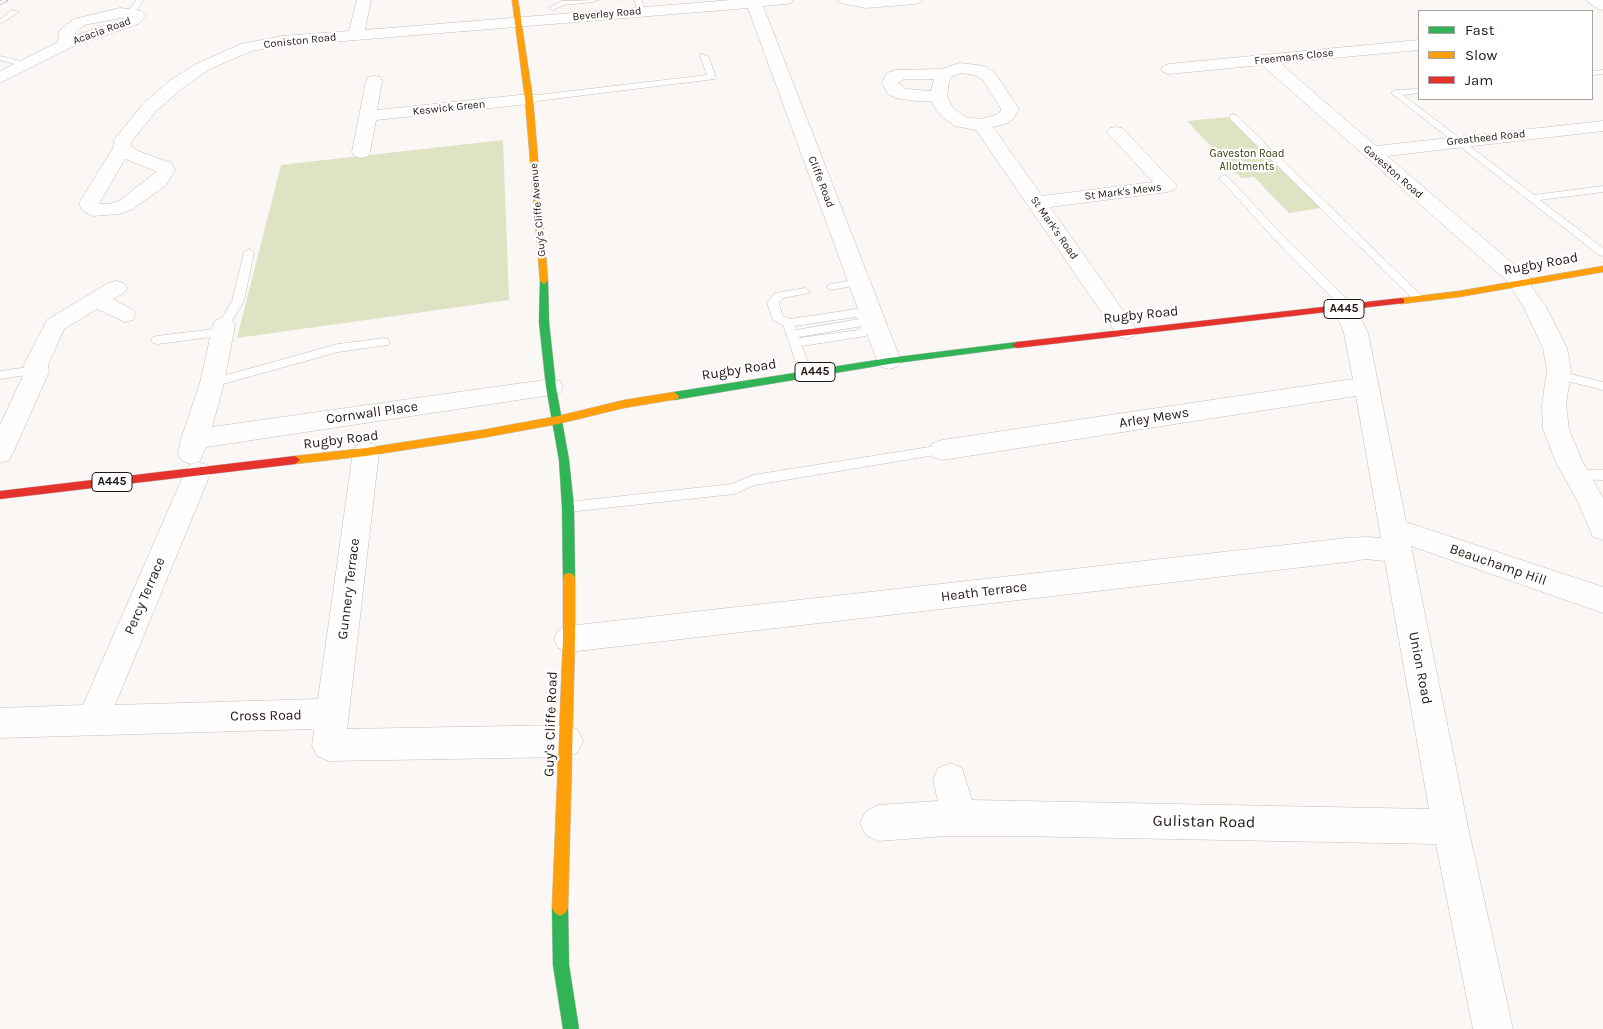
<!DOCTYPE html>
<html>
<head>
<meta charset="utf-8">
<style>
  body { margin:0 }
  #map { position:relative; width:1603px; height:1029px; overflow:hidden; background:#faf7f5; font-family:Karla,sans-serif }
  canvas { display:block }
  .legend { position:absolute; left:1418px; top:10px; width:175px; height:90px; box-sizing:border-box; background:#fff; border:1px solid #a7a3a1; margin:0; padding:6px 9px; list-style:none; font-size:15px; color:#231813 }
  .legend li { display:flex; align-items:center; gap:10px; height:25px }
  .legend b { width:25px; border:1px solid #a7a3a1 }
</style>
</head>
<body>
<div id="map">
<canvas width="1603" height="1029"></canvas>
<ul class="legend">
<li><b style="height:6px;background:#30b455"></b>Fast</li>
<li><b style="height:6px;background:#ff9f0a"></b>Slow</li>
<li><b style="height:6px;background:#e5322d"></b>Jam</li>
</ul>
</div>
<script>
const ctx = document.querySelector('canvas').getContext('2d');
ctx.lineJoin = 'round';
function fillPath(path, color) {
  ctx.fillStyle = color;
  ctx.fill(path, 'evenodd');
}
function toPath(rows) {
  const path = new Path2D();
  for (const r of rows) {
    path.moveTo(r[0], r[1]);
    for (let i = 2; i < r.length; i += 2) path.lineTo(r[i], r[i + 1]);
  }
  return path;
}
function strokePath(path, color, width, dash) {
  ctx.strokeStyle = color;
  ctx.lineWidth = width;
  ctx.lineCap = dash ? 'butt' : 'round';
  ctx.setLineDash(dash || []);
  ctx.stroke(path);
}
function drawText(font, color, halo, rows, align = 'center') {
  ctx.font = font + ' Karla,sans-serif';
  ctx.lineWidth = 4.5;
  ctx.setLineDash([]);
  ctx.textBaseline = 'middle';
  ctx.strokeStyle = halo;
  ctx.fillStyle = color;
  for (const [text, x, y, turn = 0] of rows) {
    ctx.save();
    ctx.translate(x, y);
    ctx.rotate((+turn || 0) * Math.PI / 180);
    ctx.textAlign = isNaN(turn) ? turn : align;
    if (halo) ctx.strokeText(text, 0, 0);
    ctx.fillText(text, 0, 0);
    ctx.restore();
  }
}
fillPath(toPath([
  [1228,117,1321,208,1289,213,1254,177,1241,178,1187,121],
  [503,140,509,300,237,338,281,165]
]), '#dee3c4');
const lane = toPath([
  [136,0,144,0,134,14,128,14,127,12,136,0],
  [598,0,594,2,563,5,553,10,549,8,561,1,598,0],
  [634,0,642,0,645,14,639,14,634,0],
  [12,10,19,12,0,24,0,19,12,10],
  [701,54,708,56,716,77,715,79,529,102,525,99,529,96,707,75,700,56,701,54],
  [0,56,29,63,30,65,26,67,0,60,0,56],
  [1603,70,1603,74,1592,75,1592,71,1603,70],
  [1419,89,1419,93,1403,95,1534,195,1603,186,1603,192,1540,200,1603,248,1603,256,1599,255,1391,93,1395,90,1419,89],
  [1233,114,1236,115,1423,297,1425,299,1423,301,1415,301,1230,119,1230,115,1233,114],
  [1224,175,1227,176,1286,239,1353,305,1355,308,1353,311,1345,311,1278,243,1221,180,1219,178,1224,175],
  [249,249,254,252,244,301,228,328,224,329,229,332,227,335,157,344,153,343,151,340,153,337,157,336,222,328,218,325,232,301,244,252,249,249],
  [859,279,864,282,863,284,831,290,826,287,831,284,859,279],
  [805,288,810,291,809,293,783,298,779,303,782,315,790,319,856,309,877,317,879,320,866,336,802,346,812,374,806,378,800,374,783,325,773,320,767,303,775,293,805,288],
  [855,317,859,319,796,330,795,326,855,317],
  [862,326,858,330,799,338,799,337,862,326],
  [384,338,388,339,390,342,388,345,338,352,212,387,206,383,208,380,338,344,384,338],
  [36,366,40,367,42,370,40,373,0,379,0,371,36,366],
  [1559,371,1603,382,1603,390,1555,378,1553,375,1555,372,1559,371],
  [942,445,947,447,948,450,947,453,755,485,734,494,568,512,563,511,561,507,563,503,568,502,732,484,753,475,942,445],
  [1577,470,1603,470,1603,480,1572,479,1570,475,1572,471,1577,470]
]);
const street = toPath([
  [357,0,371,0,365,30,731,0,793,0,791,3,786,4,763,6,901,361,897,367,889,369,881,367,877,361,748,8,282,46,251,51,208,70,180,90,156,111,132,141,131,146,138,151,171,163,175,170,166,185,133,209,119,214,93,216,83,211,79,203,113,148,114,140,144,103,168,82,196,64,241,44,282,36,349,31,357,0],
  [125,159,156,171,156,172,119,201,110,204,99,204,125,159],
  [838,0,922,0,920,3,915,4,866,8,840,3,838,0],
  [1586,0,1603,0,1603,10,1598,9,1586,0],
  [120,8,142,11,146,16,138,24,72,47,0,83,0,71,58,42,59,31,74,19,120,8],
  [120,18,127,18,74,36,75,33,84,25,120,18],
  [1419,40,1419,50,1280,63,1376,146,1603,121,1603,131,1387,156,1530,278,1533,283,1531,286,1545,305,1567,348,1571,370,1566,405,1569,429,1582,461,1603,498,1603,540,1593,537,1579,504,1556,462,1543,429,1542,405,1547,370,1543,348,1523,306,1508,282,1262,65,1169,74,1163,72,1161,69,1163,66,1169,64,1419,40],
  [959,63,977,65,987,67,995,73,1019,109,1013,119,1008,123,993,127,1042,196,1153,182,1107,132,1110,128,1116,127,1122,128,1177,186,1174,190,1167,192,1050,207,1134,326,1137,331,1134,336,1126,339,1118,336,976,130,955,126,941,116,931,101,916,101,896,98,888,94,882,83,887,73,896,70,942,69,959,63],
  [961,73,975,75,983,80,1001,109,1000,112,996,115,980,119,966,117,953,108,947,96,949,81,951,77,961,73],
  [904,79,934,79,931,91,906,89,898,83,904,79],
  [374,76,380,77,382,81,377,110,529,94,535,95,538,99,535,103,529,104,376,120,370,152,368,156,361,158,354,156,352,152,366,81,368,77,374,76],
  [116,281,124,283,127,288,124,293,113,299,133,310,136,315,133,320,125,322,97,309,64,329,48,365,49,372,13,453,9,460,0,463,0,425,25,372,24,365,47,320,108,283,116,281],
  [1342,302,1350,304,1362,321,1368,333,1406,522,1603,587,1603,613,1411,546,1468,827,1513,1029,1473,1029,1436,844,1014,836,946,836,878,841,866,835,860,823,866,811,878,805,938,801,933,780,938,768,950,763,962,768,972,800,1429,809,1385,561,1366,559,1347,562,569,652,558,648,554,639,558,630,569,626,1347,538,1366,537,1381,538,1356,396,942,460,933,457,929,450,933,443,942,440,1353,379,1344,333,1340,323,1331,309,1334,304,1342,302],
  [224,318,232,320,235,325,224,383,212,427,551,379,560,381,563,387,560,393,551,395,206,447,200,461,191,464,182,461,178,454,181,439,200,383,213,325,216,320,224,318],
  [366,442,375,445,379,452,347,729,566,725,578,730,583,741,578,752,566,757,329,761,317,756,312,745,314,731,311,729,0,738,0,708,83,705,185,472,189,465,198,462,207,465,211,472,115,705,318,699,353,452,357,445,366,442]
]);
const fast = toPath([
  [544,278,548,281,549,322,556,387,569,460,574,507,575,578,573,582,569,583,565,582,563,578,562,507,559,460,546,387,539,322,540,281,544,278],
  [1017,342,1022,345,1020,347,889,364,674,400,669,396,674,392,889,358,1017,342],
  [560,900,565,903,568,908,569,965,579,1029,563,1029,553,965,552,908,555,903,560,900]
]);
const slow = toPath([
  [512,0,518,0,533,99,548,281,544,284,540,281,525,99,512,0],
  [1603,266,1603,272,1459,297,1401,304,1396,301,1401,298,1459,291,1603,266],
  [674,392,679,396,678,399,624,408,558,424,482,438,366,456,295,464,290,460,295,456,366,448,482,430,558,416,624,400,674,392],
  [569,573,573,574,575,578,575,639,568,908,565,913,560,916,555,913,552,908,563,639,563,578,565,574,569,573]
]);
const jam = toPath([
  [1401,298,1404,299,1404,303,1017,348,1012,345,1017,342,1401,298],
  [295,456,300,460,295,464,0,499,0,491,295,456]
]);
strokePath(lane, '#c4bdb9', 1);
strokePath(street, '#c4bdb9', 1);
strokePath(fast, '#c4bdb9', 1);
strokePath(slow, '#c4bdb9', 1);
strokePath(jam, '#c4bdb9', 1);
fillPath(lane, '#fefefe');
fillPath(street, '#fefefe');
fillPath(fast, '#30b455');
fillPath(slow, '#ff9f0a');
fillPath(jam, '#e5322d');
const rail = toPath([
  [0,3,6,0]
]);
strokePath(rail, '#bdbcba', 4);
strokePath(rail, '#fff', 2.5, [7]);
drawText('11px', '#231813', '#fff', [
  ["Beverley Road",607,14,-5],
  ["Acacia Road",102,31,-20],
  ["Coniston Road",300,41,-6],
  ["Freemans Close",1294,57,-6],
  ["Keswick Green",449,108,-6],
  ["Greatheed Road",1486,138,-6],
  ["Gaveston Road",1393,172,41],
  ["Cliffe Road",821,182,69],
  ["St Mark's Mews",1123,192,-7],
  ["Guy's Cliffe Avenue",538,210,-95],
  ["St Mark's Road",1054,228,55]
]);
drawText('11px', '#333b08', '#fff', [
  ["Gaveston Road",1247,154],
  ["Allotments",1247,167]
]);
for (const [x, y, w] of [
  [1344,309,40],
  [815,372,40],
  [112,482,40]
]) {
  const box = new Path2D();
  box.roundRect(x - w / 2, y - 9.5, w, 19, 4);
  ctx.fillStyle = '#fff';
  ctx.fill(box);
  strokePath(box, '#231813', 1);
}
drawText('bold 12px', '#231813', null, [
  ["A445",1344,309],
  ["A445",815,372],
  ["A445",112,482]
]);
drawText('14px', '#231813', '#fff', [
  ["Rugby Road",1541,264,-10],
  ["Rugby Road",1141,315,-6],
  ["Rugby Road",739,370,-9],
  ["Cornwall Place",372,413,-8],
  ["Arley Mews",1154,418,-9],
  ["Rugby Road",341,440,-7],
  ["Beauchamp Hill",1498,565,19],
  ["Gunnery Terrace",349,589,-83],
  ["Heath Terrace",984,592,-7],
  ["Percy Terrace",145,596,-67],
  ["Union Road",1420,668,79],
  ["Cross Road",266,716,-1],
  ["Guy's Cliffe Road",551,724,-88]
]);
drawText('16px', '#231813', '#fff', [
  ["Gulistan Road",1204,822,1]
]);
</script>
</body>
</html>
